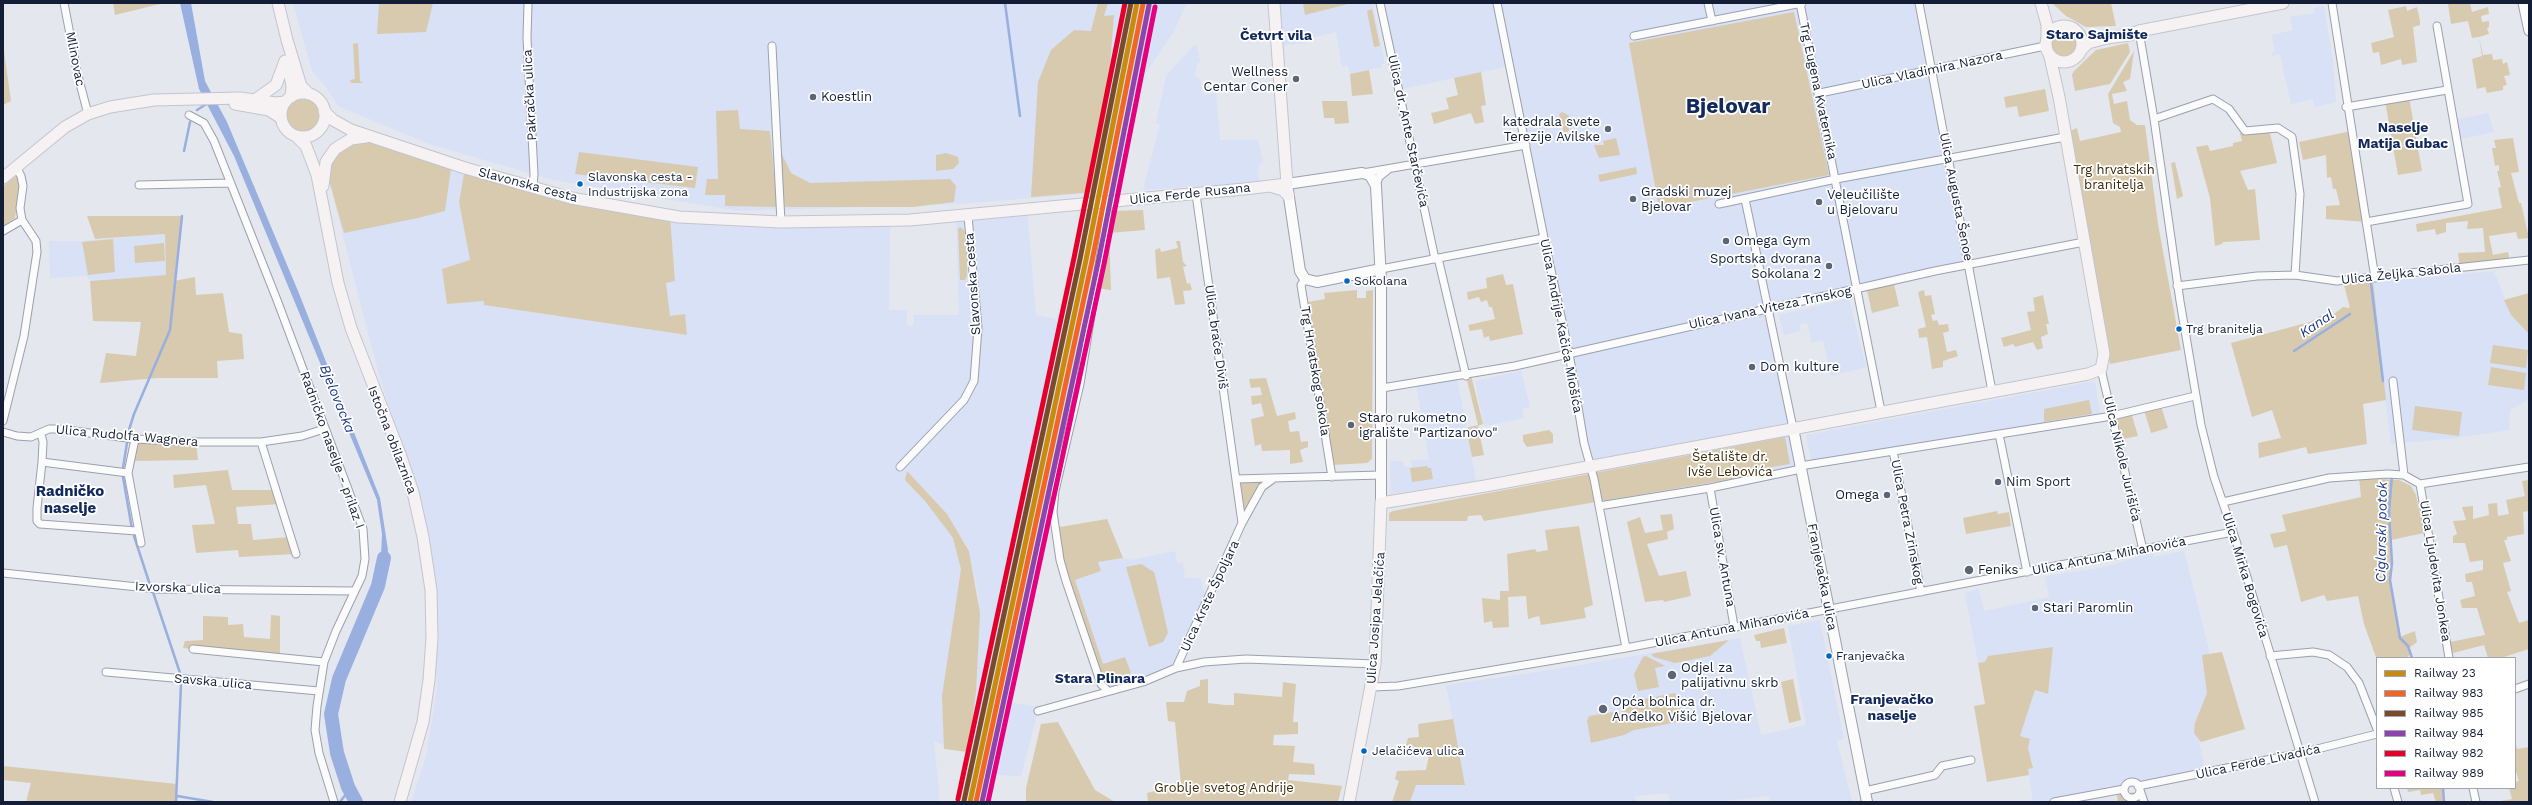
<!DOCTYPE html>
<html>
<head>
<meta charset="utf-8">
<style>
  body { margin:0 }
  #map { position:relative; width:2532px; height:805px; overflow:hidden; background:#e4e7ee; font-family:"Work Sans",sans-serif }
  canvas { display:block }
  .frame { position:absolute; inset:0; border:4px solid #131e36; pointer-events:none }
  .legend { position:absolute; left:2376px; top:657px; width:140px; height:132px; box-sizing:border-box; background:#fff; border:1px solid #a1a5af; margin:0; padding:5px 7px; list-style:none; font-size:12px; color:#131e36 }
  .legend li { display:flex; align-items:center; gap:8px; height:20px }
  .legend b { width:20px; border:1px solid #a1a5af }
</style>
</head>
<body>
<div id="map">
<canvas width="2532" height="805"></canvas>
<div class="frame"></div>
<ul class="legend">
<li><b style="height:5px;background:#c98b0b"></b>Railway 23</li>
<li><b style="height:5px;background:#f26522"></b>Railway 983</li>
<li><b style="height:5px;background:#7a4b2a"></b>Railway 985</li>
<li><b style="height:5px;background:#8e44ad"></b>Railway 984</li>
<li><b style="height:5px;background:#e4002b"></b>Railway 982</li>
<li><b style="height:5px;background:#e5007d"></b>Railway 989</li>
</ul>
</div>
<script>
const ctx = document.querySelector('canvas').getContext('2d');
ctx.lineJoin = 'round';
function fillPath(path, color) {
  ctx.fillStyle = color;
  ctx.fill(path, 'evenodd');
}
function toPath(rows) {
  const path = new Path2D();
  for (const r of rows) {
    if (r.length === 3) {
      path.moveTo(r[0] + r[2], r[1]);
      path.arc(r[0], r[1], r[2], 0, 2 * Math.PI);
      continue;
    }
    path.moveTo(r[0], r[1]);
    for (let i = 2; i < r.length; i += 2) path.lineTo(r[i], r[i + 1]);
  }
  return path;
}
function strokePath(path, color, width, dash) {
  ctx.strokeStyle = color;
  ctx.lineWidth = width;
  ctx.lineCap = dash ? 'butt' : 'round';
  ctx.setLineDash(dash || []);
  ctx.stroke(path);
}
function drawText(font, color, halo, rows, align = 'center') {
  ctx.font = font + ' "Work Sans",sans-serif';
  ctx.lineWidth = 3.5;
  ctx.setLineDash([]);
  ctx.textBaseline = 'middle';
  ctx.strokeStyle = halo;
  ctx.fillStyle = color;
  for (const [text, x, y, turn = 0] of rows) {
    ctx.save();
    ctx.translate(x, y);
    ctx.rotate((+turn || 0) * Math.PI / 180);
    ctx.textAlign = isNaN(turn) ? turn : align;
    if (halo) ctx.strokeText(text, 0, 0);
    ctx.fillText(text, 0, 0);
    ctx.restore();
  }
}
fillPath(toPath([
  [293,3,1187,3,1174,31,1133,92,1123,111,1101,178,1102,152,1094,193,959,204,738,211,553,180,429,144,338,106,326,87,312,71],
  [1373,3,1385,64,1381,64,1382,67,1350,74,1348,66,1342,67,1336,32,1306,39,1306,43,1283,45,1278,4],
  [1380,3,1919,3,1968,264,1768,309,1801,469,1599,506,1510,66,1398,90],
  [2324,6,2333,61,2336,102,2315,107,2313,99,2291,104,2280,54,2272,56,2271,53,2275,52,2272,35,2293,30,2290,17,2315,13,2314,8],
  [1194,45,1197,46,1200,62,1197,63,1195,76,1200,79,1203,95,1216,92,1220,140,1258,140,1263,162,1258,166,1259,182,1143,190,1160,124,1156,123,1166,76],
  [2488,113,2494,132,2456,140,2453,120],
  [452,164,465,168,459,202,470,260,442,269,447,304,484,301,484,305,687,335,685,314,670,316,666,283,675,281,670,216,890,221,889,310,907,310,907,325,913,326,914,315,959,315,956,217,1027,211,1036,315,1056,319,1086,260,1094,213,1081,333,1060,437,1022,586,997,702,990,760,973,802,968,802,976,621,979,599,969,550,947,514,907,471,905,474,942,513,971,577,951,747,934,742,939,792,938,802,411,802,426,757,437,688,434,622,424,513,379,375,334,201,424,176,418,218,445,211],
  [165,234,166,275,90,281,87,276,50,278,49,241,82,241],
  [2494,271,2511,315,2529,334,2529,399,2510,410,2509,430,2448,439,2391,444,2372,294,2374,282],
  [1849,298,1866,367,1831,376,1823,340,1812,343,1807,323,1799,324,1801,331,1784,335,1779,315],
  [1521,371,1530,407,1522,409,1524,418,1484,426,1475,381],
  [1457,377,1476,481,1391,494,1390,461,1403,461,1404,467,1412,467,1411,460,1429,460,1416,384],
  [2095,381,2100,413,1811,462,1806,435],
  [2153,548,2154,557,2184,551,2210,654,2222,652,2245,729,2199,742,2206,773,2054,802,2033,802,2028,768,2033,767,2028,748,2030,739,2020,736,2035,690,2047,694,1985,662,1978,663,1965,593,1979,589,1984,611,2049,597,2045,576,2101,568,2138,557,2137,551],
  [1175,551,1177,563,1183,562,1185,578,1200,578,1207,602,1176,668,1108,691,1101,684,1075,580,1101,571,1098,562,1123,558,1130,560],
  [1820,620,1844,739,1837,740,1852,802,1770,802,1769,796,1718,802,1670,802,1668,793,1635,796,1636,802,1410,802,1416,785,1465,784,1446,685,1544,671,1740,638,1761,735,1806,725,1788,626],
  [1007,702,1039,707,1021,776,995,775]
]), '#d8e1f5');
fillPath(toPath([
  [113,3,164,3,115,15],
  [379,3,433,3,426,32,377,34],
  [1098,3,1108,3,1104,16,1114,15,1105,127,1094,192,1031,197,1038,82,1051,50,1074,30,1091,31],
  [1303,3,1348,3,1348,4,1305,15],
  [2052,3,2111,3,2116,26,2086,27,2066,16],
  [2470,3,2472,12,2488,7,2489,14,2481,16,2482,22,2489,21,2489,27,2487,28,2489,34,2479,37,2483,55,2492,54,2493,60,2502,59,2503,64,2507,62,2510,75,2504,76,2507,85,2503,86,2503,90,2487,93,2485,87,2477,89,2472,59,2482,56,2479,37,2472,38,2468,21,2451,24,2448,4],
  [2406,6,2407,11,2417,7,2420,21,2420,25,2413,27,2417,62,2402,65,2401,59,2381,65,2379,52,2373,53,2371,43,2394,37,2388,10],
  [1372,9,1380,46,1374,47,1367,11],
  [1794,12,1829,175,1659,208,1629,43],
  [2064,44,13],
  [358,43,360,81,363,83,351,83,350,80,355,79,353,44],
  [2128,43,2130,52,2110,84,2075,91,2072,75,2074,71,2096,50],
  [3,44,11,101,3,105],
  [2134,51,2130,79,2123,82,2127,91,2112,94,2114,104,2127,101,2130,120,2137,125,2145,125,2158,224,2181,350,2110,364,2070,131,2077,128,2080,141,2121,132,2120,127,2113,123,2108,94],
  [1369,70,1373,94,1352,96,1350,74],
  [1481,72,1486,105,1481,106,1484,122,1475,124,1471,113,1434,124,1431,113,1449,109,1446,98,1458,95,1454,78],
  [2045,89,2049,111,2019,117,2017,106,2006,108,2004,97],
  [2409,97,2422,171,2398,175,2385,101],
  [303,115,17],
  [1322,101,1347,101,1349,123,1335,124,1334,118,1324,118],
  [738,110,740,129,770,131,777,207,725,206,725,195,705,195,707,179,718,179,716,111],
  [1562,112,1568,115,1572,124,1568,131,1564,134,1559,114],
  [2269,129,2277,163,2240,171,2248,190,2255,189,2260,240,2223,242,2222,244,2215,246,2210,198,2196,147,2208,145,2210,151,2233,146,2233,143,2242,141,2240,133],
  [2351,131,2366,222,2326,219,2326,206,2340,205,2336,189,2333,189,2331,177,2327,178,2326,155,2303,160,2299,142],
  [1616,138,1620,155,1599,158,1594,145,1604,145,1603,141],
  [2513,138,2519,172,2511,173,2519,203,2521,203,2529,238,2518,239,2516,232,2489,236,2493,255,2508,252,2510,262,2460,268,2458,253,2485,252,2483,228,2467,229,2468,221,2446,223,2446,232,2436,235,2435,229,2417,232,2416,224,2502,208,2498,188,2501,187,2497,171,2499,171,2499,165,2495,166,2492,148,2496,148,2494,140],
  [357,142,369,142,451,169,445,211,418,218,419,210,418,218,344,233,328,177,333,156],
  [778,146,791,173,810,183,950,179,956,186,954,202,913,207,785,207],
  [579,152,698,167,695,188,575,174],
  [946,153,958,157,959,163,953,169,936,171,936,155],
  [2175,162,2183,196,2177,199,2171,163],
  [1636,167,1637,174,1600,182,1598,175],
  [465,168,670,216,675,281,666,283,670,316,685,314,687,335,484,305,484,301,447,304,442,269,470,260,459,202],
  [16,176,20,185,15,218,3,226,3,186],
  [1143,210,1145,230,1109,233,1111,290,1095,288,1107,215,1113,211],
  [87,216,182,216,174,281,195,277,196,295,223,293,229,332,242,334,244,359,217,361,218,378,157,378,100,383,106,353,136,356,141,322,93,321,90,281,166,275,165,234,95,239],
  [960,227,964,230,967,245,967,276,965,280,960,280,958,229],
  [113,239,115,272,88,275,82,242],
  [1176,241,1180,241,1183,262,1187,266,1183,267,1187,284,1190,283,1192,290,1183,291,1185,304,1175,305,1170,277,1157,279,1155,250,1160,248,1161,252,1178,248],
  [164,243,165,261,135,263,134,246],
  [1503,274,1506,285,1513,284,1523,334,1490,341,1489,336,1484,338,1482,329,1470,331,1468,325,1495,319,1492,307,1489,307,1487,300,1481,302,1479,297,1468,300,1467,292,1487,288,1486,278],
  [2373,281,2386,400,2363,404,2367,444,2308,454,2306,447,2259,458,2258,443,2281,438,2272,410,2252,417,2231,343,2310,322,2320,316,2330,317,2343,307,2350,308,2344,285],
  [1894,284,1899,306,1872,313,1867,290],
  [1357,290,1357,298,1366,298,1366,291,1373,290,1372,459,1367,463,1333,465,1308,302,1325,299,1324,293],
  [1924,290,1925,296,1931,295,1935,314,1931,315,1933,321,1937,320,1939,325,1948,324,1949,331,1943,333,1947,352,1956,350,1958,356,1943,361,1943,367,1932,369,1927,337,1919,338,1918,329,1926,327,1918,292],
  [2529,293,2529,334,2511,315,2504,300],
  [2043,295,2049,324,2046,324,2048,334,2041,337,2043,348,2037,350,2033,342,2015,347,2013,344,2004,347,2001,338,2031,330,2027,312,2035,311,2033,298],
  [2493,345,2528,350,2526,368,2490,363],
  [2491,367,2526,373,2524,390,2488,385],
  [1471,375,1483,424,1478,426,1484,455,1472,457,1466,428,1478,425,1466,376],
  [1266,378,1277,416,1295,412,1296,419,1288,421,1290,432,1299,431,1301,442,1308,441,1308,447,1300,450,1303,462,1290,464,1290,450,1262,451,1261,444,1255,446,1251,419,1264,416,1261,403,1252,405,1251,396,1262,395,1260,387,1251,388,1249,379],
  [2089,400,2092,414,2044,422,2044,409],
  [2161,406,2168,428,2151,433,2144,410],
  [2415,406,2462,412,2459,436,2412,430],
  [2131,412,2138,436,2123,439,2116,415],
  [1549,430,1553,434,1553,443,1527,447,1523,441,1523,435],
  [1785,437,1790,464,1761,469,1760,473,1732,479,1484,521,1481,515,1468,516,1467,521,1389,521,1389,513,1393,511],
  [135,439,196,442,198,460,130,461],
  [1427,466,1428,468,1431,468,1433,479,1412,482,1410,468],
  [228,470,232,490,276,490,280,504,236,507,238,524,251,524,253,540,290,537,296,554,239,557,238,550,196,553,192,525,215,524,206,485,174,488,173,475],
  [907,471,947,514,969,551,980,613,976,692,968,752,944,749,942,696,961,569,953,538,925,501,905,480],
  [2359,478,2399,480,2411,486,2416,495,2424,533,2391,540,2392,563,2390,580,2400,637,2415,631,2417,642,2409,648,2411,653,2407,658,2377,658,2377,660,2364,624,2358,596,2327,601,2324,595,2301,602,2287,545,2274,548,2270,534,2286,531,2282,515,2361,497],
  [2529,480,2529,511,2523,512,2524,534,2507,537,2507,540,2504,540,2511,561,2503,563,2511,591,2507,592,2519,623,2529,620,2529,649,2501,658,2488,658,2484,645,2453,653,2450,642,2485,635,2477,608,2462,608,2460,600,2475,596,2472,582,2466,582,2465,574,2483,570,2483,560,2470,562,2465,543,2453,543,2453,536,2457,534,2453,521,2466,520,2462,507,2473,506,2473,519,2489,515,2488,504,2497,503,2498,516,2509,514,2506,500,2525,496,2522,481],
  [1239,481,1263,481,1245,511],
  [1997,511,1998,514,2009,512,2011,526,1966,534,1963,518],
  [1672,514,1674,529,1667,532,1668,539,1647,544,1659,576,1686,571,1691,596,1664,602,1663,600,1645,602,1627,522,1640,517,1645,533,1663,530,1660,515],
  [1107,519,1123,558,1098,562,1101,571,1075,580,1103,664,1125,657,1131,673,1104,682,1088,646,1054,528],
  [1579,526,1593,605,1584,608,1586,618,1541,625,1539,616,1528,619,1526,596,1508,597,1509,627,1493,628,1492,621,1484,623,1482,598,1500,600,1500,591,1509,591,1507,554,1535,549,1537,552,1548,550,1545,530],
  [1141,564,1154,572,1156,579,1168,633,1163,642,1149,647,1126,567],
  [271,615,280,616,280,658,183,648,185,641,203,640,203,616,228,617,228,625,243,624,244,637,270,639],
  [1784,628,1787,643,1761,648,1760,641,1756,641,1754,635],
  [1729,640,1710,656,1675,663,1654,657,1651,654],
  [2053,647,2048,694,2035,690,2020,736,2030,739,2028,748,2033,768,2028,769,2029,775,1987,782,1974,706,1985,704,1978,663,1985,662,1988,656],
  [2222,652,2245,729,2201,742,2194,733,2195,723,2207,693,2202,655],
  [1646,656,1665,666,1655,668,1659,687,1638,691,1634,674,1643,657],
  [1208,679,1208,703,1225,705,1234,705,1234,693,1282,697,1283,682,1296,684,1293,722,1298,722,1298,734,1274,735,1273,745,1295,746,1293,762,1314,764,1315,775,1289,774,1288,780,1342,786,1338,802,1148,802,1147,793,1181,785,1175,722,1168,721,1166,702,1184,702,1187,691,1200,686,1200,680],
  [1793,679,1801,720,1789,723,1781,682],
  [1675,693,1679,700,1684,721,1634,730,1624,735,1591,743,1587,721,1589,716,1614,712,1618,714,1639,700],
  [1453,719,1465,785,1416,785,1410,802,1392,802,1399,781,1395,779,1397,771,1426,770,1430,750,1406,745,1408,738,1419,737,1418,724],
  [1058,722,1095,790,1115,802,1026,802,1026,788,1041,724],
  [2515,742,2517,749,2529,747,2529,802,2501,801,2512,799,2509,788,2515,788,2515,782,2519,781,2515,768],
  [3,766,177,784,176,802,26,802,31,783,3,780],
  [2407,788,2443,788,2444,802,2436,802,2433,793,2421,795,2420,790,2408,792],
  [2136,792,2139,802,2118,802,2117,795]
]), '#d8caaf');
fillPath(toPath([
  [180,3,191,3,205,81,227,122,298,291,380,498,388,550,387,560,380,577,382,534,377,500,234,156,199,89]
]), '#98afdf');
strokePath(toPath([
  [1005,3,1020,116],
  [197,110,208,103],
  [184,151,190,122],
  [2371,283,2383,381],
  [2294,351,2350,314],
  [128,433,134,414,170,330,182,216],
  [123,468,127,443],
  [2392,476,2389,511,2392,563,2390,580,2400,638,2408,646,2412,658],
  [123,477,132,529],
  [134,536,150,585],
  [153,592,181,676],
  [2443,788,2444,802],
  [177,796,213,802],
  [176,802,181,684],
  [340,802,349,790]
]), '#98afdf', 2.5);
strokePath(toPath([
  [356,802,348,787,337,753,331,714,339,679,378,586,384,558]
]), '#98afdf', 14);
const minor = toPath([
  [64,3,78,76,88,114],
  [528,3,527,38,534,174,533,187],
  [1380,3,1435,259],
  [1497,3,1544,238,1569,353,1584,443,1594,479,1626,648],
  [1708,3,1712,21],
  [1800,3,1881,411],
  [1919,3,1992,391],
  [2332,3,2375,278],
  [2139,31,2154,119,2180,301,2201,425,2214,477,2237,544,2315,802],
  [1634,36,1802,3],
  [772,46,781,222],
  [1820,93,2045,46],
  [2346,107,2447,90],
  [189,115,204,123,214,141,277,300,363,529,365,559,362,576,336,631,324,662,317,706,315,730,319,753,334,802],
  [2154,119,2213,99,2229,109,2245,131,2278,128,2292,137,2300,194,2295,275],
  [1363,173,1526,145],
  [139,185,230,183],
  [1376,186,1379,177,1389,169],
  [1745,199,1793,428],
  [1719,204,1836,179,2065,137],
  [2366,222,2468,204,2437,26],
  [3,231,22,220],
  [1438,258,1466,376],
  [1381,269,1544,238],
  [1305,279,1301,285,1332,477],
  [2177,286,2257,276,2295,275,2337,281,2529,260],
  [2101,369,2143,550],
  [2393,381,2404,475],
  [1382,388,1515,366,1935,271,2084,242],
  [3,421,24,336,37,252,36,241,22,220,20,208,23,186,21,176,16,167],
  [3,432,17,436,31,437,49,429,59,429,135,439,196,442,261,442,302,436,324,429],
  [41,434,43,442,42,462,37,508,37,521,40,524,137,531],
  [1999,434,2027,572],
  [135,439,128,473,141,543],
  [261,442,296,554],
  [1893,451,1921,592],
  [42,462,128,473],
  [1800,466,2112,416,2195,396],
  [900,467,964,400,974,381,978,328,968,216],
  [1236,479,1381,475],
  [2420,484,2449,658],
  [1710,488,1734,626],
  [2223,502,2329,478,2387,474,2404,475,2420,484,2529,467],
  [1599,506,1710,488,1801,469],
  [1242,523,1262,487,1273,479],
  [3,573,157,589,354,591],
  [193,649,324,662],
  [2270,656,2313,652,2329,655,2347,667,2359,683,2377,729],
  [1176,668,1242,523,1196,194],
  [106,672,319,691],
  [1372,687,1398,686,1626,648,2233,532],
  [2515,689,2529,684],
  [1108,691,1101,684,1096,669,1066,581,1060,560,1053,512,1055,491,1080,384,1109,203],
  [1038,711,1143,682,1176,668,1204,662,1246,659,1375,664],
  [2132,790,8],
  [2138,786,2301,753,2377,734],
  [2394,788,2398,802],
  [2473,788,2476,802],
  [2140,790,2144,802],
  [1865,791,1935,775,1942,766,1971,760],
  [2054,802,2124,789]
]);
const tertiary = toPath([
  [2523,3,2529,31]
]);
const secondary = toPath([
  [1381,269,1317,282,1305,279,1300,271,1287,184,1362,173,1370,175,1376,186,1381,280,1381,503],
  [1793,428,1867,802]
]);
const primary = toPath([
  [278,3,287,40,301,86,309,94],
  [2041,3,2047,25,2047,36],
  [2064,44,18],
  [2081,50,2088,43,2107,38,2130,35,2139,31,2283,3],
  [287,61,292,86,291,97],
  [303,115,22],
  [256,99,276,85,285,61],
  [235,104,269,110,281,118],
  [324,111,333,120,351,130,465,168,571,198,679,217,781,222,910,220,1244,189,1287,184,1274,3],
  [297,137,306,146,317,175,338,283,351,328,400,454,413,492,423,537,431,590,432,638,429,680,423,722,400,802],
  [3,178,65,127,88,114,110,107,154,100,240,98,276,103,285,102],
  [323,186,326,162,335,149,351,139,366,137],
  [1273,187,1283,190,1288,195],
  [1349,802,1375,664,1381,503,1485,486,2088,374,2101,369,2104,354,2059,97,2050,57]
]);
strokePath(minor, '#9aa0ae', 9);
strokePath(tertiary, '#9aa0ae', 11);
strokePath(secondary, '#9aa0ae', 12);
strokePath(primary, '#c2c5cd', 13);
strokePath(minor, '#fbfbfc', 7);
strokePath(tertiary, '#fbfbfc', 9);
strokePath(secondary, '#fbfbfc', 10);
strokePath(primary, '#f6f2f3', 11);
strokePath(toPath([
  [970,802,1086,260,1137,3]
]), '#c98b0b', 5);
strokePath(toPath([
  [976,802,1092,261,1143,4]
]), '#f26522', 5);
strokePath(toPath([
  [964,801,1080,259,1131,3]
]), '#7a4b2a', 5);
strokePath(toPath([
  [982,802,1098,263,1149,5]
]), '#8e44ad', 5);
strokePath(toPath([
  [958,799,1074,258,1125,3]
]), '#e4002b', 5);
strokePath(toPath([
  [988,802,1104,264,1155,7]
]), '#e5007d', 5);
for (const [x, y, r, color] of [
  [1296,79,4,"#5c6476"],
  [813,97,4,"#5c6476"],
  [1608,129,4,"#5c6476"],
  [580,184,3.5,"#0065bd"],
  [1633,199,4,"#5c6476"],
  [1819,202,4,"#5c6476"],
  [1726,241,4,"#5c6476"],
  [1829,266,4,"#5c6476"],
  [1347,281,3.5,"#0065bd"],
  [2179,329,3.5,"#0065bd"],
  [1752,367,4,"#5c6476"],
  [1351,425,4,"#5c6476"],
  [1998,482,4,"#5c6476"],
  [1887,495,4,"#5c6476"],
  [1969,570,5,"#5c6476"],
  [2035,608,4,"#5c6476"],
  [1829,656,3.5,"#0065bd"],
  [1672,675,5,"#5c6476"],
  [1603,709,5,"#5c6476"],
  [1364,751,3.5,"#0065bd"]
]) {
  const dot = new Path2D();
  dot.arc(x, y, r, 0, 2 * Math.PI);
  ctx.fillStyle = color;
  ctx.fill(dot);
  strokePath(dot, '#fff', 1.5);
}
drawText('12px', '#131e36', '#fff', [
  ["Slavonska cesta -",588,177],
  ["Industrijska zona",588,192],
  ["Sokolana",1354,281],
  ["Trg branitelja",2186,329],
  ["Franjevačka",1836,656],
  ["Jelačićeva ulica",1372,751]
], 'left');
drawText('13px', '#131e36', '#fff', [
  ["Mlinovac",75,59,79],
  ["Ulica Vladimira Nazora",1932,70,-12],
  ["Trg Eugena Kvaternika",1818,91,78],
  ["Pakračka ulica",530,95,-93],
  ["Ulica dr. Ante Starčevića",1408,131,78],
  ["Slavonska cesta",528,185,15],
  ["Ulica Ferde Rusana",1190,194,-6],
  ["Ulica Augusta Šenoe",1956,197,79],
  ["Ulica Željka Sabola",2401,274,-6],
  ["Slavonska cesta",973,284,-94],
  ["Ulica Ivana Viteza Trnskog",1770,308,-12],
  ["Ulica Andrije Kačića Miošića",1561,326,79],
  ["Ulica braće Diviš",1216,337,82],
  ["Trg Hrvatskog sokola",1315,371,81],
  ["Ulica Rudolfa Wagnera",127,436,5],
  ["Istočna obilaznica",392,440,69],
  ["Radničko naselje - prilaz I",332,450,70],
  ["Ulica Nikole Jurišića",2122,459,77],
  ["Ulica Petra Zrinskog",1907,522,79],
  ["Ulica Antuna Mihanovića",2109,556,-11],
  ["Ulica sv. Antuna",1722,557,80],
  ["Ulica Ljudevita Jonkea",2435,571,81],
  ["Ulica Mirka Bogovića",2245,575,73],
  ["Franjevačka ulica",1822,577,79],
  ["Izvorska ulica",178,588,2],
  ["Uica Krste Špoljara",1210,596,-65],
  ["Ulica Josipa Jelačića",1376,618,-86],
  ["Ulica Antuna Mihanovića",1732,628,-11],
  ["Savska ulica",213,682,5],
  ["Ulica Ferde Livadića",2258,762,-12]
]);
drawText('13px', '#131e36', '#fff', [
  ["Wellness",1288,72,"right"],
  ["Centar Coner",1288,87,"right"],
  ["Koestlin",821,97],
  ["katedrala svete",1600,122,"right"],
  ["Terezije Avilske",1600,137,"right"],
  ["Gradski muzej",1641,192],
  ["Bjelovar",1641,207],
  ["Veleučilište",1827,195],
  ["u Bjelovaru",1827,210],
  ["Omega Gym",1734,241],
  ["Sportska dvorana",1821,259,"right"],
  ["Sokolana 2",1821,274,"right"],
  ["Dom kulture",1760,367],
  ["Staro rukometno",1359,418],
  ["igralište \"Partizanovo\"",1359,433],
  ["Nim Sport",2006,482],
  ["Omega",1879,495,"right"],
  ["Feniks",1978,570],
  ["Stari Paromlin",2043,608],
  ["Odjel za",1681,668],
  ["palijativnu skrb",1681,683],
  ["Opća bolnica dr.",1612,702],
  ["Anđelko Višić Bjelovar",1612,717]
], 'left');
drawText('13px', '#3c2c0a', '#fff', [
  ["Trg hrvatskih",2114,170],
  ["branitelja",2114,185],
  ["Šetalište dr.",1730,457],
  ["Ivše Lebovića",1730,472],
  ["Groblje svetog Andrije",1224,788]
]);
drawText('bold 14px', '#12295d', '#fff', [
  ["Staro Sajmište",2097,35],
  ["Četvrt vila",1276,36],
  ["Naselje",2403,128],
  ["Matija Gubac",2403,144],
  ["Stara Plinara",1100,679],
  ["Franjevačko",1892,700],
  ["naselje",1892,716]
]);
drawText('italic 14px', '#193884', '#fff', [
  ["Kanal",2317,324,-34],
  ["Bjelovacka",337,399,68],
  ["Ciglarski potok",2382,532,-89]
]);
drawText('bold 15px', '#12295d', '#fff', [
  ["Radničko",70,492],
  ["naselje",70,509]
]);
drawText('bold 21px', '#12295d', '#fff', [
  ["Bjelovar",1728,107]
]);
</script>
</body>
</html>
